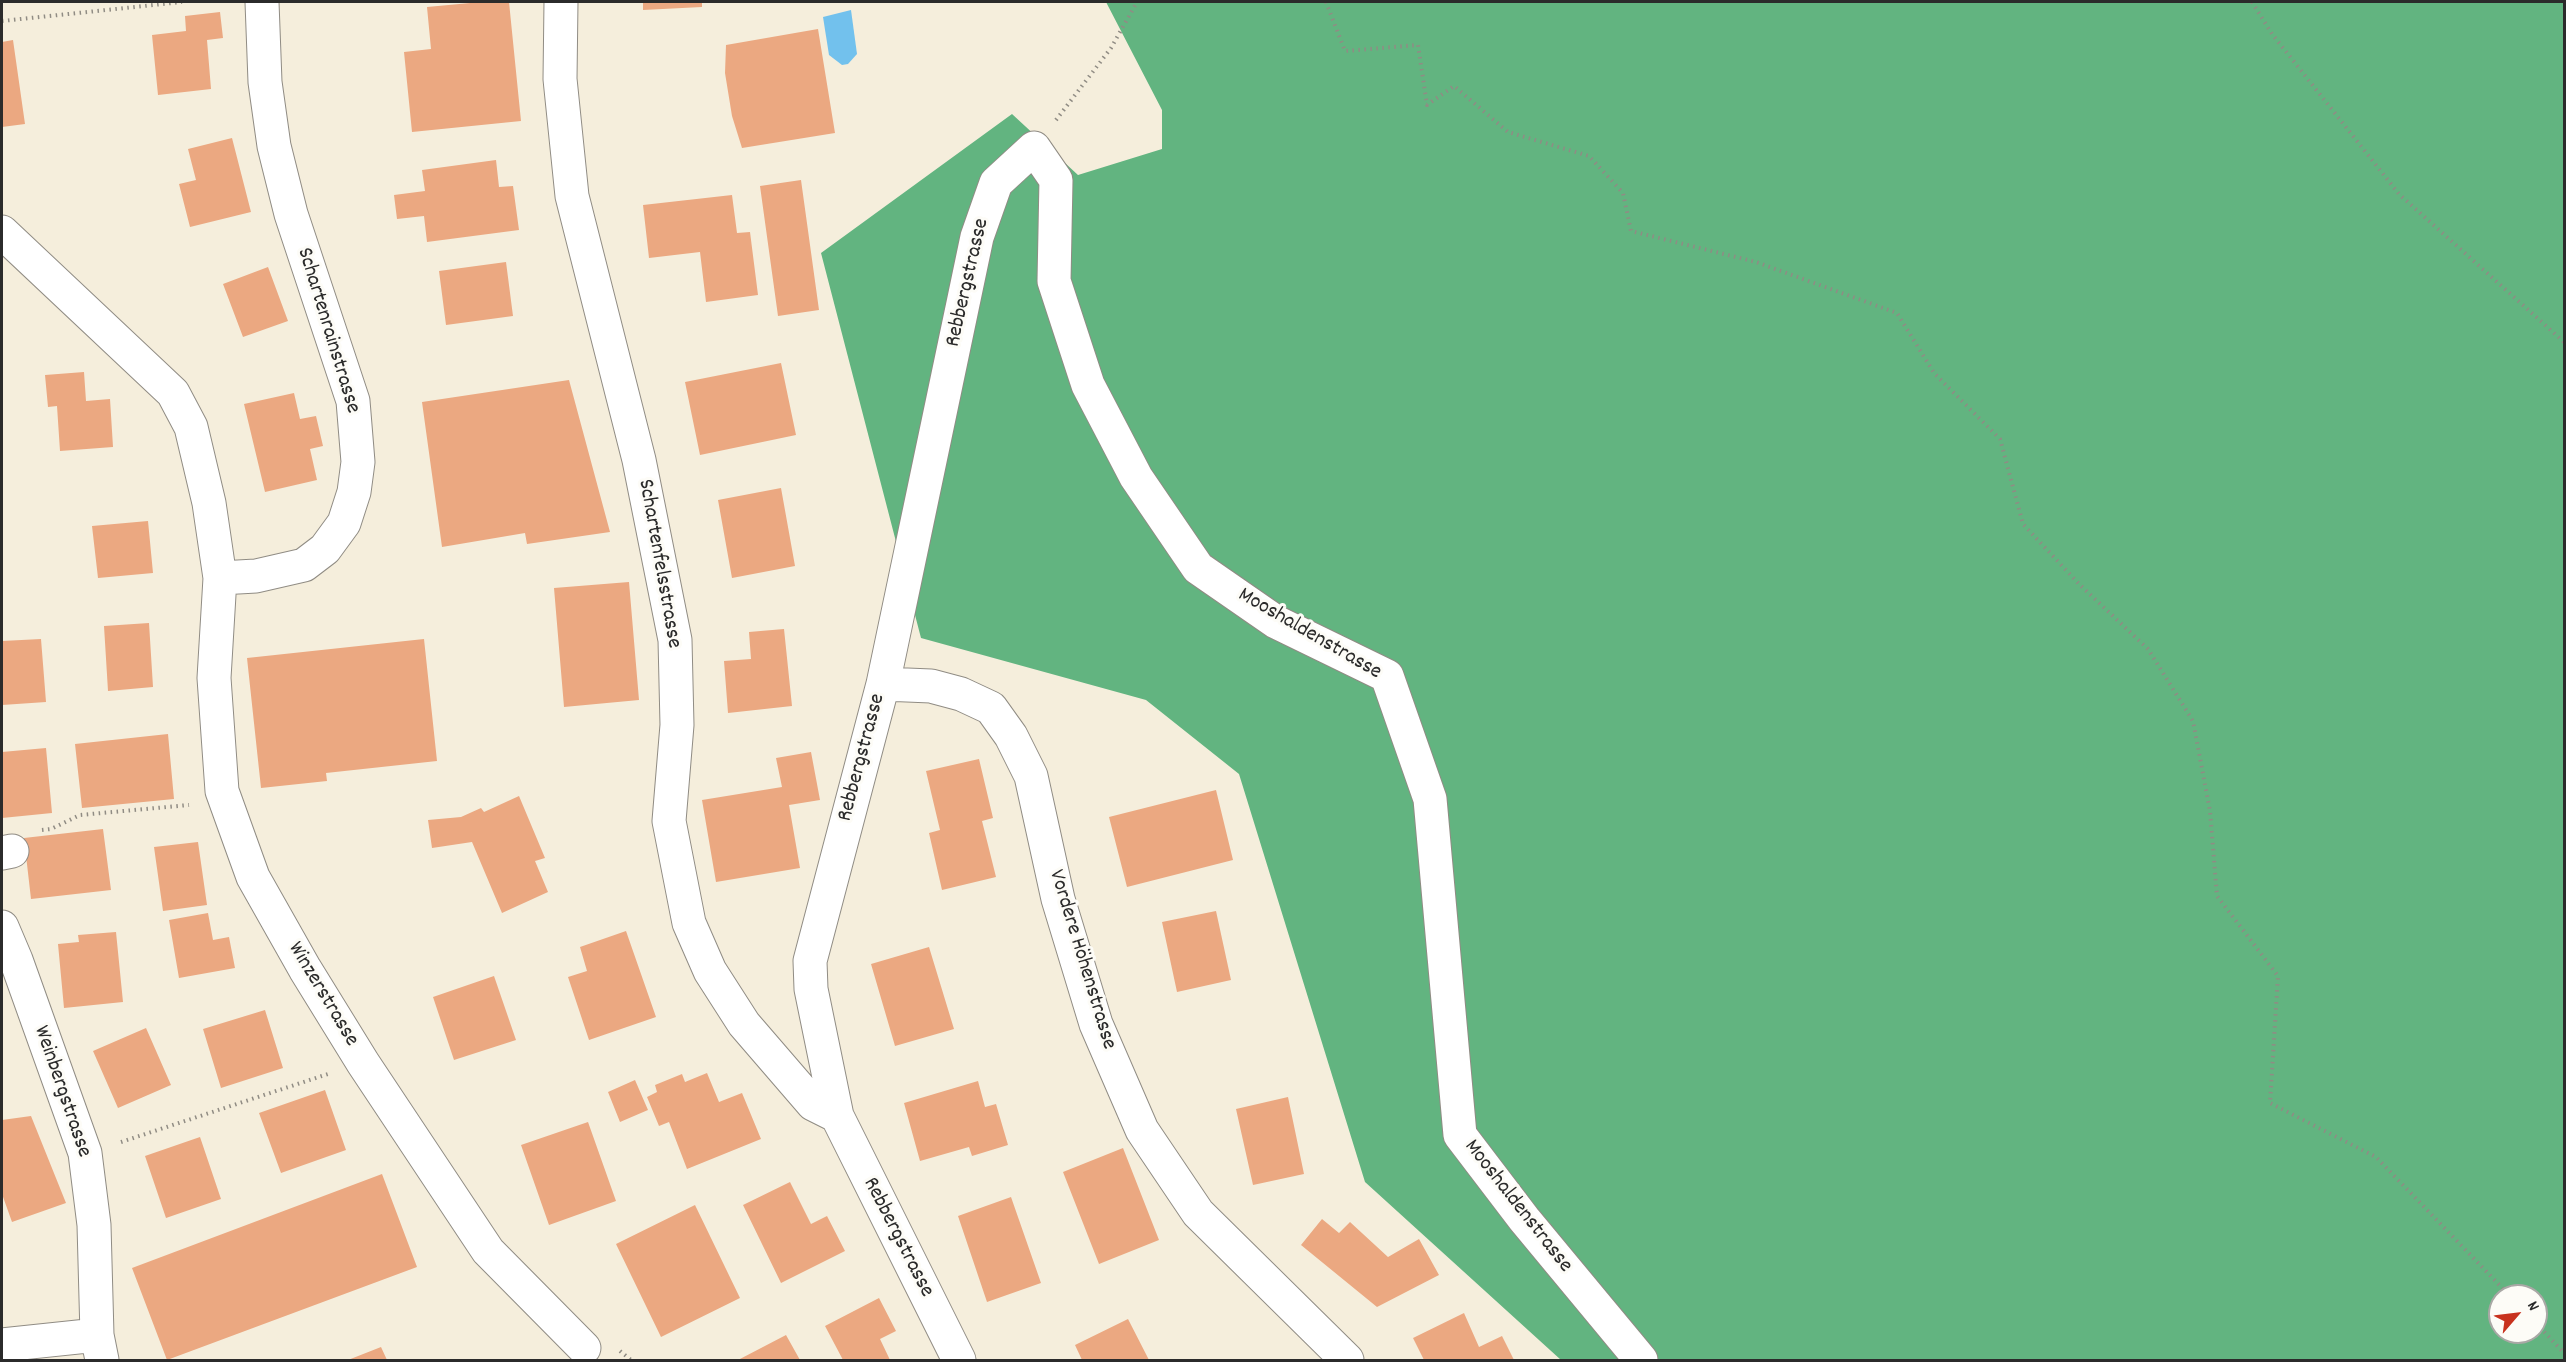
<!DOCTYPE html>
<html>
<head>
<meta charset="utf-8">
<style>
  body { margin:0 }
  #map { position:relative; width:2566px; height:1362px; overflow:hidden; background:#f5eedc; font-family:Dekko,sans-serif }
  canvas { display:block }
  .frame { position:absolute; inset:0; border:3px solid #2b2b2b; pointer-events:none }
  .north { position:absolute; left:2488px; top:1284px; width:60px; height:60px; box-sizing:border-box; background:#fdfcf7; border:2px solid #a9a8a5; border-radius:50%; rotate:62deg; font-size:16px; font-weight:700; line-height:24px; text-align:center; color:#2b2b2b }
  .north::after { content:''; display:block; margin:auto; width:21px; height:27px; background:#c8321e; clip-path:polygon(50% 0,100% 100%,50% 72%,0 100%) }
</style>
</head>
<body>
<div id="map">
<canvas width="2566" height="1362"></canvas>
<div class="frame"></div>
<div class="north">N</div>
</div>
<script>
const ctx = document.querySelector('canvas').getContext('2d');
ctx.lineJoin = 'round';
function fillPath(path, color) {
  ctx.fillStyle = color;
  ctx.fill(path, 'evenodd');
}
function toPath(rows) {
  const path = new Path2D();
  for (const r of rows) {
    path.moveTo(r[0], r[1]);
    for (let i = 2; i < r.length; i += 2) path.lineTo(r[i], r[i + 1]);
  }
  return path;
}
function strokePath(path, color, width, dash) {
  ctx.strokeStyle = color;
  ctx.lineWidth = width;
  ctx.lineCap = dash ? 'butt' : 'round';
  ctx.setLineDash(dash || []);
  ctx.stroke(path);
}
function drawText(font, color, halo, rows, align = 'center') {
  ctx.font = font + ' Dekko,sans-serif';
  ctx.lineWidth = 6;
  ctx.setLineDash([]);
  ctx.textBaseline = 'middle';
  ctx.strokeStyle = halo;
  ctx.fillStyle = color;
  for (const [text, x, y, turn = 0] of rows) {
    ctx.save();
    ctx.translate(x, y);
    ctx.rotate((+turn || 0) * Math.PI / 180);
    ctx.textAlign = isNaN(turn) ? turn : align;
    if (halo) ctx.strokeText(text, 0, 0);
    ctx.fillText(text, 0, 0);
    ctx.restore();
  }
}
fillPath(toPath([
  [1106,2,2564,2,2564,1360,1561,1360,1365,1182,1239,774,1146,700,921,638,821,253,1012,114,1078,175,1162,149,1162,110],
  [2500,1296,2536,1296,2536,1332,2500,1332]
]), '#62b480');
fillPath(toPath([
  [851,10,857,54,848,64,842,65,829,55,823,17]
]), '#72c1ed');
fillPath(toPath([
  [481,2,509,2,521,121,412,132,404,52,431,49,427,7],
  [643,2,702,2,702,7,643,10],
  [220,12,223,38,207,40,211,89,158,95,152,35,186,31,185,16],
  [818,29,835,133,742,148,732,116,725,73,726,45],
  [13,40,25,124,2,127,2,42],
  [232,138,251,212,190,227,179,184,196,180,188,149],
  [496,160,499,187,513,186,519,230,427,242,424,216,397,219,394,195,425,191,422,170],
  [801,180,819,310,778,316,760,186],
  [732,195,737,233,750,232,758,295,706,302,700,252,649,258,643,205],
  [506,262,513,316,446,325,439,271],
  [268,267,288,321,243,337,223,284],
  [781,363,796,435,700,455,685,382],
  [84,372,86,401,110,399,113,447,60,451,57,406,48,407,45,375],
  [569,380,610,532,527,544,525,533,442,547,422,402],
  [294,393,300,419,316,416,323,446,310,449,317,480,265,492,244,404],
  [781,488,795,566,732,578,718,500],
  [148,521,153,573,98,578,92,526],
  [629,582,639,700,564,707,554,588],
  [149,623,153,687,108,691,104,626],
  [784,629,792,706,728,713,724,661,751,659,749,632],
  [41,639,46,702,2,705,2,641],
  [424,639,437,761,326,773,327,781,261,788,247,658],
  [168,734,174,799,82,808,75,744],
  [46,748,52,813,2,818,2,752],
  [811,752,820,800,789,805,800,868,716,882,702,800,782,787,776,758],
  [979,759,993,818,982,821,996,877,942,890,929,833,940,830,926,771],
  [1216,790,1233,860,1127,887,1109,817],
  [519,796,545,858,535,861,548,892,502,913,472,842,432,848,428,820,461,817,481,808,484,812],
  [103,829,111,890,31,899,24,838],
  [198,842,207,905,163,911,154,847],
  [1216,911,1231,980,1177,992,1162,922],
  [208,913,213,940,229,937,235,968,179,978,169,920],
  [626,931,656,1017,589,1040,568,977,587,971,580,947],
  [116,932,123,1002,64,1008,58,944,79,942,78,935],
  [929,947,954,1029,895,1046,871,964],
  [494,976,516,1040,454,1060,433,997],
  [265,1010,283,1068,221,1088,203,1029],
  [146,1028,171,1085,118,1108,93,1051],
  [707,1073,719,1102,742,1093,761,1139,687,1169,669,1122,659,1126,647,1097,657,1092,655,1085,682,1074,685,1082],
  [635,1080,648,1110,620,1122,608,1092],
  [978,1081,985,1107,996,1104,1008,1145,972,1156,969,1147,920,1161,904,1103],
  [325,1090,346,1150,281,1173,259,1113],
  [1288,1097,1304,1174,1253,1185,1236,1109],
  [31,1116,66,1203,12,1222,2,1194,2,1120],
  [588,1122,616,1201,549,1225,521,1145],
  [200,1137,221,1199,166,1218,145,1156],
  [1123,1148,1159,1240,1099,1264,1063,1172],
  [382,1174,417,1267,167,1360,132,1268],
  [790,1182,811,1224,827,1216,845,1251,781,1283,743,1205],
  [1011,1197,1041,1283,987,1302,958,1216],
  [695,1205,740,1298,661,1337,616,1244],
  [1322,1219,1339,1233,1350,1222,1388,1257,1419,1239,1439,1275,1377,1307,1301,1245],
  [879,1298,896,1331,880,1339,890,1360,843,1360,825,1326],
  [1464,1313,1479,1347,1502,1336,1514,1360,1424,1360,1413,1338],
  [1128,1319,1149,1360,1082,1360,1075,1345],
  [786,1335,800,1360,738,1360],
  [381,1347,387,1360,348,1360]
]), '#eba881');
const street = toPath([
  [561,2,560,79,572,196,639,460,675,640,677,725,669,821,689,923,710,971,744,1024,813,1104,837,1116],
  [2,232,173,393,191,427,209,503,220,578,256,576,304,565,325,549,344,523,354,492,358,462,353,401,291,214,274,146,265,82,262,2],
  [220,578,214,678,222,791,253,877,305,969,363,1063,488,1251,584,1348],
  [883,684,931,686,961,694,991,708,1011,736,1031,776,1058,899,1096,1024,1142,1130,1198,1213,1347,1360],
  [2,853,12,851],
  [2,927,16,960,85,1153,94,1225,97,1335,102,1360],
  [2,1345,97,1335],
  [959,1360,837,1116,811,989,810,961,883,684,977,237,996,183,1034,148,1056,180,1054,281,1088,385,1136,477,1198,568,1276,622,1387,676,1430,799,1460,1135,1524,1219,1641,1360]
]);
strokePath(street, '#908c84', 35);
strokePath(toPath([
  [1326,2,1345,51,1418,45,1427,105,1454,86,1508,132,1589,156,1623,193,1631,231,1756,262,1897,313,1934,373,2000,439,2023,524,2079,584,2148,649,2193,721,2210,811,2217,896,2278,976,2270,1103,2376,1157,2510,1296],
  [2252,2,2272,34,2399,194,2564,342],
  [2,21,182,2],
  [1056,120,1111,48,1137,2],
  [42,830,51,829,80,815,189,805],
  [121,1142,328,1074],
  [2536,1323,2564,1353],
  [620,1351,631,1360]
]), '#908c84', 4, [1.5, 4.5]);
strokePath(street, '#fff', 33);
drawText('22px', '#2b2b2b', '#fdfcf7', [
  ["Rebbergstrasse",969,283,-77],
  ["Schartenrainstrasse",327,331,73],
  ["Schartenfelsstrasse",658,564,80],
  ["Mooshaldenstrasse",1309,635,30],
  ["Rebbergstrasse",863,758,-75],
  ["Vordere Höhenstrasse",1081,960,73],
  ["Winzerstrasse",322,995,59],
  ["Weinbergstrasse",61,1092,71],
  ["Mooshaldenstrasse",1517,1207,52],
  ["Rebbergstrasse",897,1238,63]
]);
</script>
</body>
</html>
